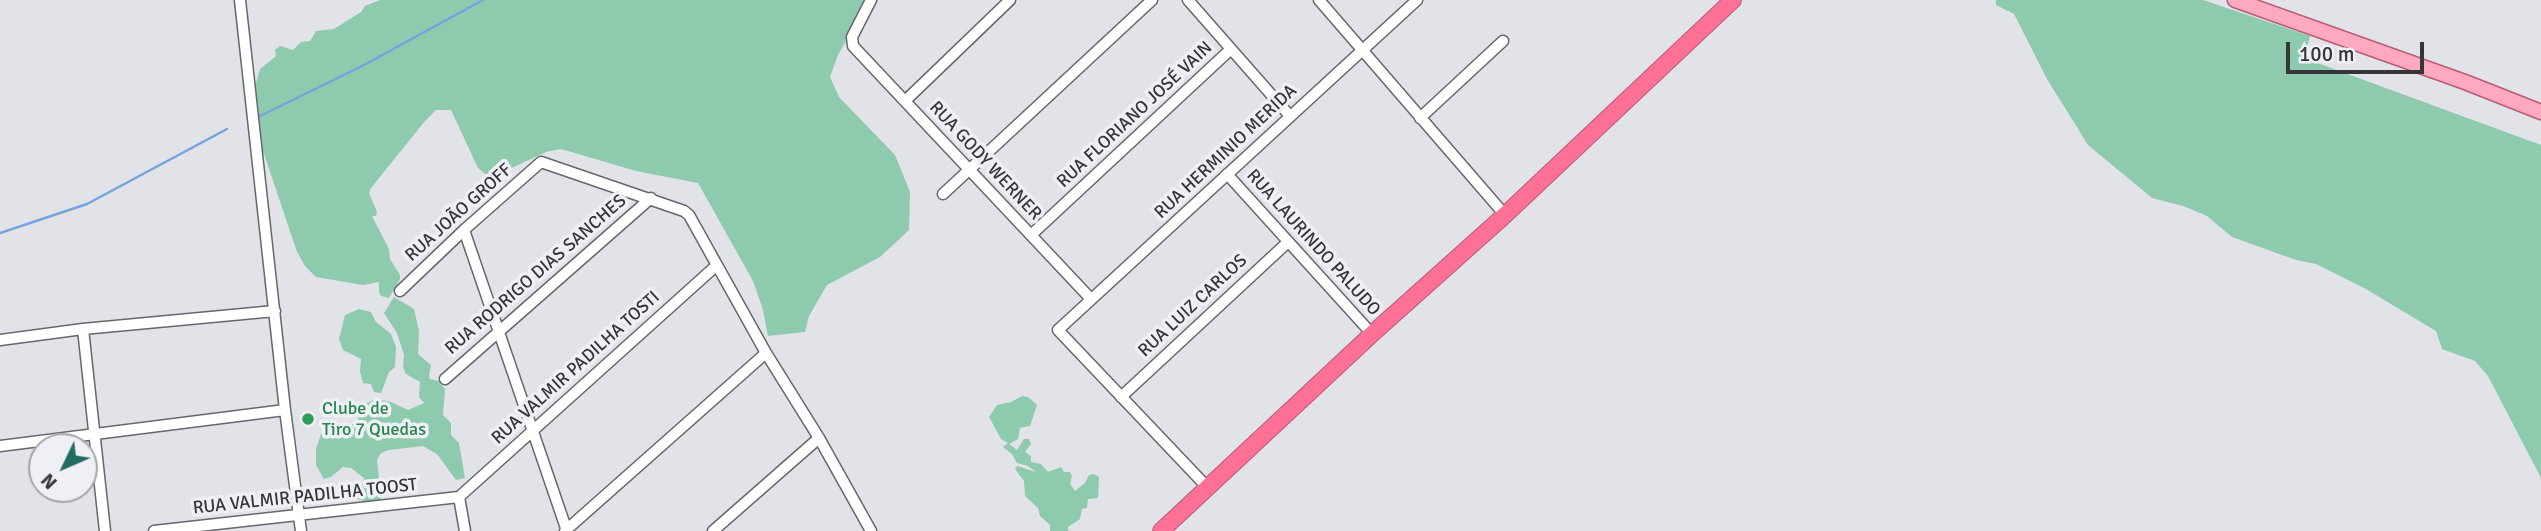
<!DOCTYPE html>
<html>
<head>
<meta charset="utf-8">
<style>
  body { margin:0 }
  #map { position:relative; width:2541px; height:531px; overflow:hidden; background:#e1e3e9; font-family:Signika,sans-serif }
  canvas { display:block }
  .north { position:absolute; left:28px; top:433px; width:70px; height:70px; box-sizing:border-box; background:#eef0f6; border:2px solid #a4a6aa; border-radius:50%; rotate:226deg; font-size:19px; font-weight:700; line-height:28px; text-align:center; color:#363638 }
  .north::after { content:''; display:block; margin:auto; width:24px; height:32px; background:#236c64; clip-path:polygon(50% 0,100% 100%,50% 72%,0 100%) }
  .scale { position:absolute; left:2286px; top:42px; width:138px; height:32px; box-sizing:border-box; border:4px solid #363638; border-top:0; padding-left:9px; font-size:21px; line-height:24px; white-space:nowrap; color:#363638; -webkit-text-stroke:5px #eef0f6; paint-order:stroke }
</style>
</head>
<body>
<div id="map">
<canvas width="2541" height="531"></canvas>
<div class="north">N</div>
<div class="scale">100 m</div>
</div>
<script>
const ctx = document.querySelector('canvas').getContext('2d');
ctx.lineJoin = 'round';
function fillPath(path, color) {
  ctx.fillStyle = color;
  ctx.fill(path, 'evenodd');
}
function toPath(rows) {
  const path = new Path2D();
  for (const r of rows) {
    path.moveTo(r[0], r[1]);
    for (let i = 2; i < r.length; i += 2) path.lineTo(r[i], r[i + 1]);
  }
  return path;
}
function strokePath(path, color, width, dash) {
  ctx.strokeStyle = color;
  ctx.lineWidth = width;
  ctx.lineCap = dash ? 'butt' : 'round';
  ctx.setLineDash(dash || []);
  ctx.stroke(path);
}
function drawText(font, color, halo, rows, align = 'center') {
  ctx.font = font + ' Signika,sans-serif';
  ctx.lineWidth = 7;
  ctx.setLineDash([]);
  ctx.textBaseline = 'middle';
  ctx.strokeStyle = halo;
  ctx.fillStyle = color;
  for (const [text, x, y, turn = 0] of rows) {
    ctx.save();
    ctx.translate(x, y);
    ctx.rotate((+turn || 0) * Math.PI / 180);
    ctx.textAlign = isNaN(turn) ? turn : align;
    if (halo) ctx.strokeText(text, 0, 0);
    ctx.fillText(text, 0, 0);
    ctx.restore();
  }
}
fillPath(toPath([
  [380,0,869,0,838,55,830,77,839,97,895,155,910,192,909,230,880,257,827,285,809,316,805,332,768,336,763,310,753,281,698,183,636,171,561,149,546,152,490,178,478,168,451,110,436,110,425,121,371,188,369,193,377,212,376,216,372,216,389,249,390,259,400,275,400,279,389,298,381,296,379,292,379,282,363,285,316,277,305,266,297,252,264,154,257,143,256,83,260,69,276,56,275,50,280,46,293,50,301,42,310,41,316,31,334,29,361,12,365,6],
  [1996,0,2203,0,2310,36,2304,58,2541,145,2541,478,2488,376,2475,361,2442,349,2436,331,2366,289,2316,264,2296,260,2232,237,2207,216,2183,206,2152,198,2088,145,2047,79,2014,14,1996,5],
  [394,297,414,309,419,331,418,354,431,365,429,376,430,379,438,381,445,389,443,415,451,423,451,435,459,443,465,478,456,480,437,454,423,446,389,450,381,453,377,460,379,478,386,493,377,502,369,503,352,497,355,490,362,486,364,478,351,468,343,467,331,477,324,479,316,465,316,449,321,434,326,428,335,423,351,425,358,421,361,406,376,399,391,402,408,410,424,403,419,397,420,382,406,374,403,367,404,355,397,333,384,313],
  [359,309,371,312,376,322,391,334,396,347,395,367,389,372,381,393,374,392,371,384,363,383,360,371,361,359,343,350,339,339,345,315],
  [1022,396,1028,397,1037,405,1030,426,1020,428,1018,439,1009,444,1017,450,1024,439,1029,439,1031,444,1025,452,1031,456,1031,462,1041,464,1048,472,1061,467,1064,472,1070,472,1072,476,1070,484,1075,491,1085,483,1089,475,1094,474,1099,477,1098,498,1088,499,1087,508,1082,509,1080,519,1068,527,1068,530,1071,531,1050,531,1050,525,1040,516,1038,508,1025,496,1024,481,1015,469,1017,466,1036,472,1028,466,1017,463,1012,454,1003,447,1008,443,1001,439,989,417,997,405,1011,402]
]), '#8ecbae');
strokePath(toPath([
  [260,116,364,65,483,0],
  [0,233,87,204,227,129]
]), '#75a3dc', 2.5);
const minor = toPath([
  [240,0,285,410,301,531],
  [871,0,852,37,853,46,1091,299],
  [1188,0,1290,116],
  [1319,0,1505,215],
  [905,101,1010,0],
  [1420,118,1503,41],
  [1227,174,1372,334],
  [943,194,1152,0],
  [464,230,567,531],
  [1031,235,1231,49],
  [400,291,464,230,541,162,684,211,689,215,766,353,819,438,871,531],
  [83,329,105,531],
  [0,340,83,329,275,311],
  [445,379,651,198],
  [1121,397,1288,242],
  [0,446,285,410],
  [1208,488,1058,330,1417,0],
  [459,497,717,265],
  [459,497,465,531],
  [154,531,459,497],
  [565,531,766,353],
  [713,531,819,438]
]);
const major = toPath([
  [2235,0,2465,82,2541,112]
]);
const highway = toPath([
  [1161,531,1372,334,1505,215,1733,0]
]);
strokePath(minor, '#66676c', 13);
strokePath(major, '#b85c75', 17);
strokePath(highway, '#b85c75', 18);
strokePath(minor, '#fff', 10);
strokePath(major, '#fea9c0', 14);
strokePath(highway, '#fe7096', 16);
for (const [x, y, r, color] of [
  [308,419,7,"#2e9e5b"]
]) {
  const dot = new Path2D();
  dot.arc(x, y, r, 0, 2 * Math.PI);
  ctx.fillStyle = color;
  ctx.fill(dot);
  strokePath(dot, '#eef0f6', 2.5);
}
drawText('18px', '#363638', '#eef0f6', [
  ["RUA FLORIANO JOSÉ VAIN",1135,115,-43],
  ["RUA HERMINIO MERIDA",1226,152,-43],
  ["RUA GODY WERNER",985,161,47],
  ["RUA JOÃO GROFF",459,213,-42],
  ["RUA LAURINDO PALUDO",1313,243,48],
  ["RUA RODRIGO DIAS SANCHES",536,275,-41],
  ["RUA LUIZ CARLOS",1193,306,-43],
  ["RUA VALMIR PADILHA TOSTI",576,368,-42],
  ["RUA VALMIR PADILHA TOOST",305,497,-6]
]);
drawText('18px', '#27864d', '#eef0f6', [
  ["Clube de",322,409],
  ["Tiro 7 Quedas",322,430]
], 'left');
</script>
</body>
</html>
